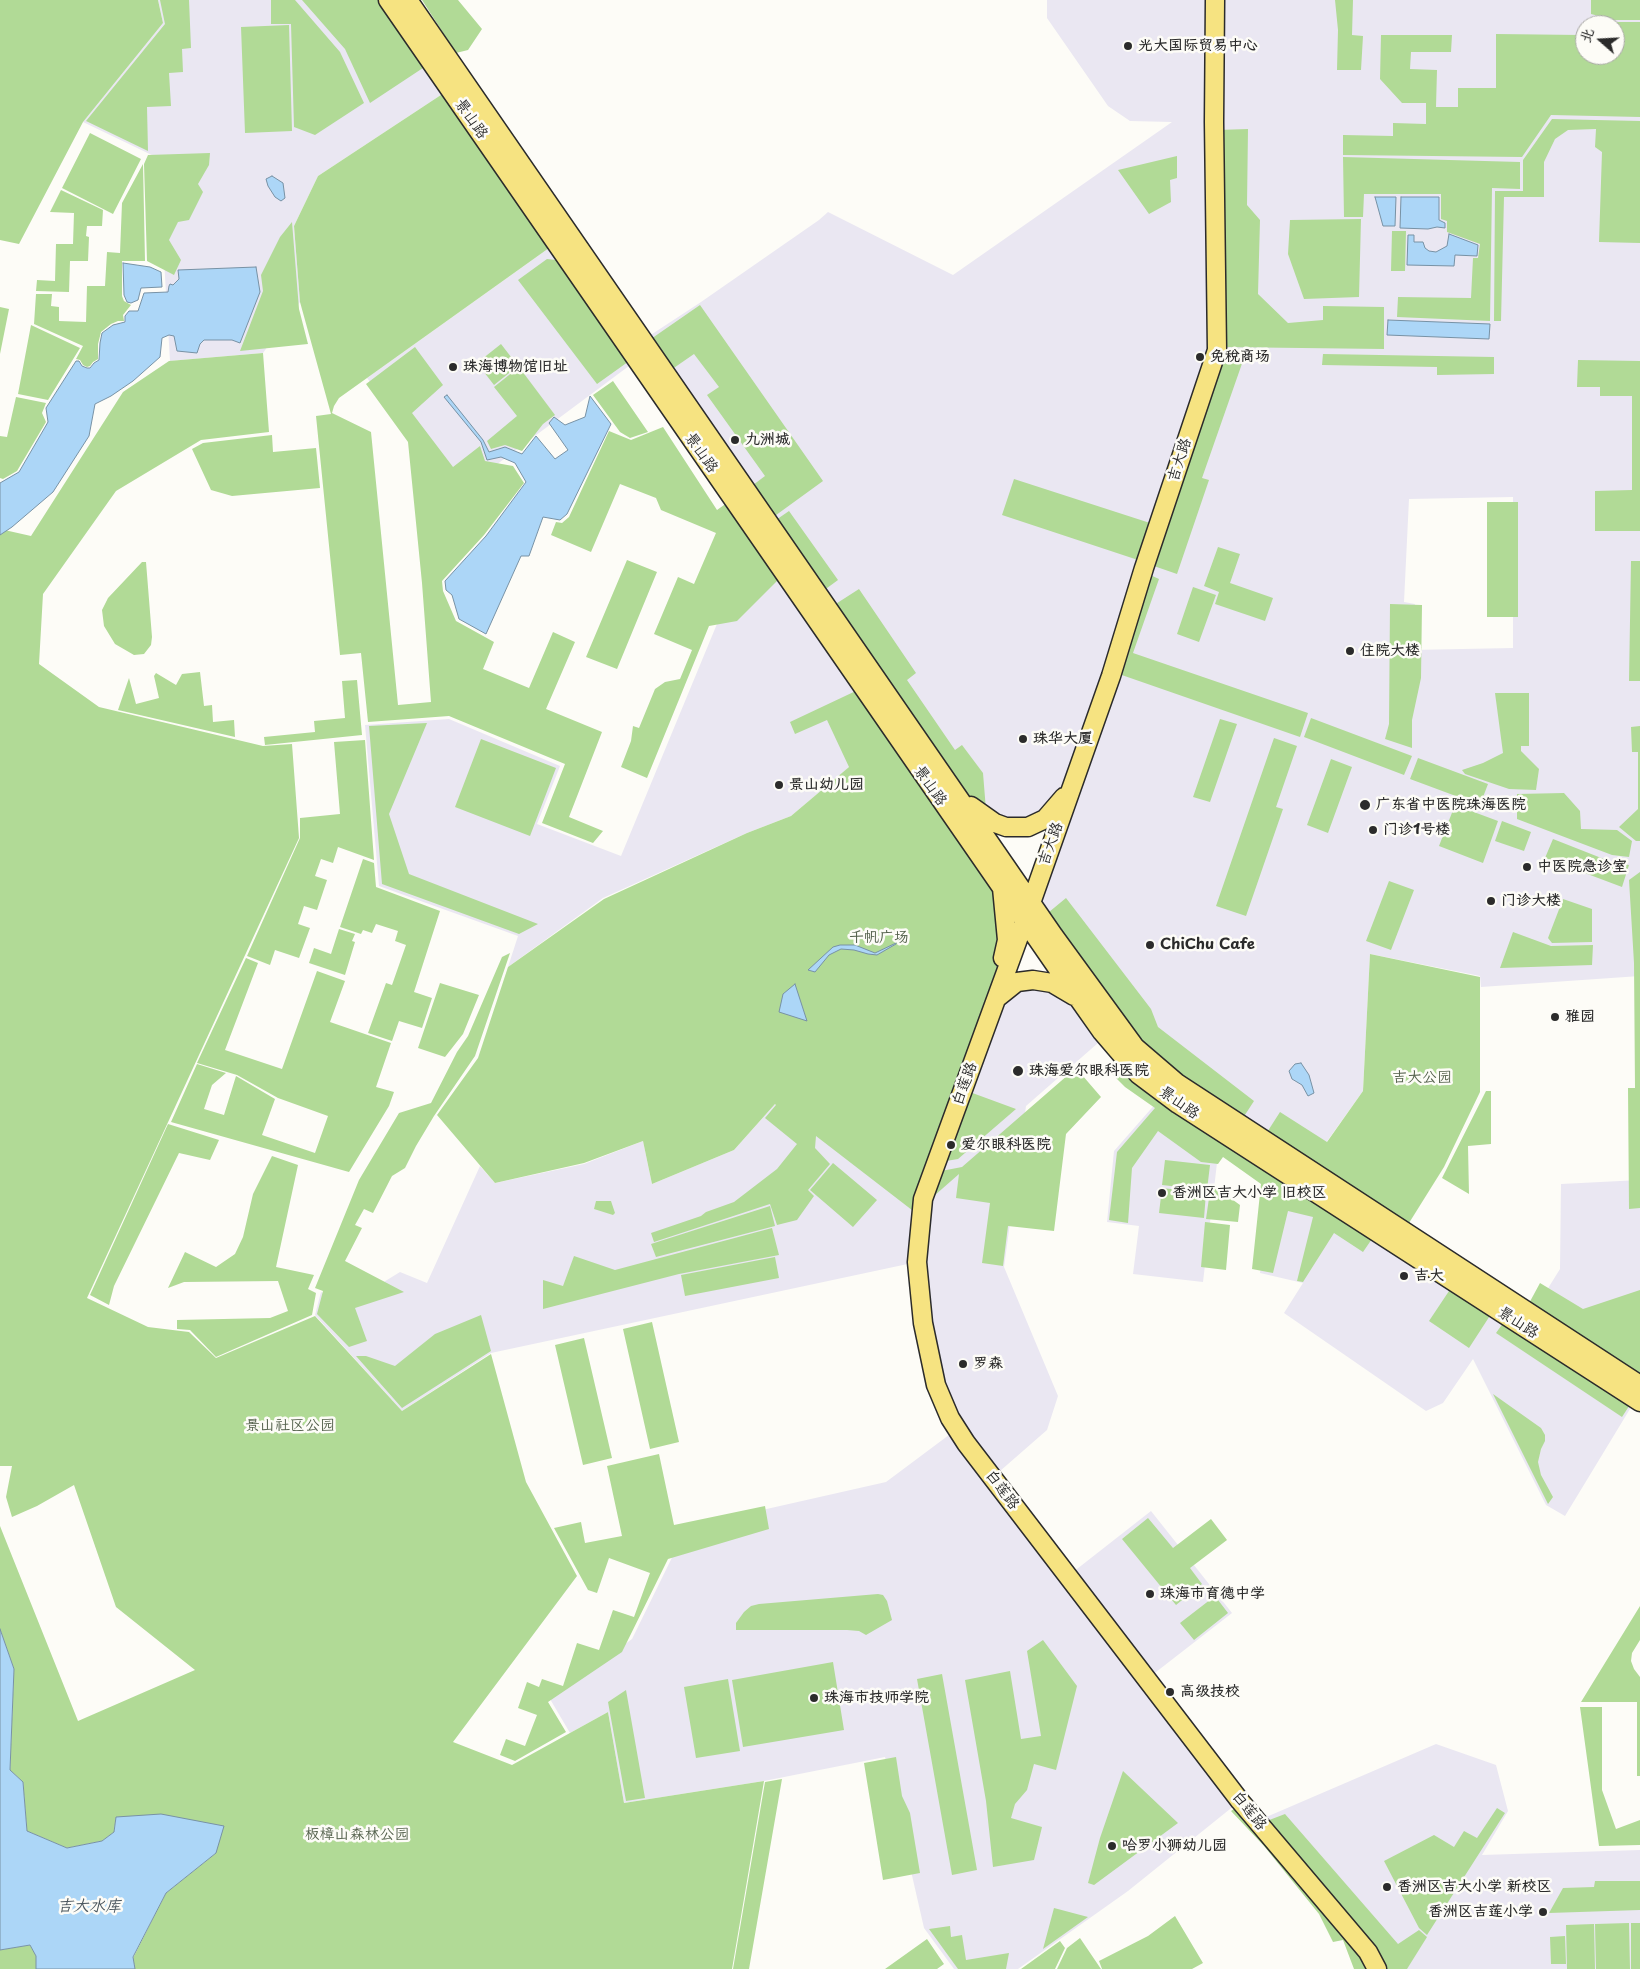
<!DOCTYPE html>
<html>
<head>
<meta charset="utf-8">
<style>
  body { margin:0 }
  #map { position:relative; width:1640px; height:1969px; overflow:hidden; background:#fdfcf7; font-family:"Playpen Sans","LXGW WenKai TC",sans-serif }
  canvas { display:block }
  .north { position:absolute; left:1575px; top:15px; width:50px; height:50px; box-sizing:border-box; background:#fdfcf7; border:1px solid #a9a8a5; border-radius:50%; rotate:289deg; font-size:14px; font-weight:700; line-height:20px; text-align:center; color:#2b2b2b }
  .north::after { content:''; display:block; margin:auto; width:18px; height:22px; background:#2b2b2b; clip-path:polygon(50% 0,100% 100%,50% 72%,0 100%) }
</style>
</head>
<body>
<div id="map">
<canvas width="1640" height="1969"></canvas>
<div class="north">北</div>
</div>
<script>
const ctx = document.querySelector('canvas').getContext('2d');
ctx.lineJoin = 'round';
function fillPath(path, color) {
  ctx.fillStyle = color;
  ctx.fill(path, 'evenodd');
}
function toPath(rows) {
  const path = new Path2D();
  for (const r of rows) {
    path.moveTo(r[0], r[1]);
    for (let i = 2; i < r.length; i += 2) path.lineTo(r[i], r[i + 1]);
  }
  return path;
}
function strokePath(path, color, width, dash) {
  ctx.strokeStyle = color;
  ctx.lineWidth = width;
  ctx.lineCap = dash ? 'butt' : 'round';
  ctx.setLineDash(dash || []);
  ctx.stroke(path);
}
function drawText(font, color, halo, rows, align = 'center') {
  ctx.font = font + ' "Playpen Sans","LXGW WenKai TC",sans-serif';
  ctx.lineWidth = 5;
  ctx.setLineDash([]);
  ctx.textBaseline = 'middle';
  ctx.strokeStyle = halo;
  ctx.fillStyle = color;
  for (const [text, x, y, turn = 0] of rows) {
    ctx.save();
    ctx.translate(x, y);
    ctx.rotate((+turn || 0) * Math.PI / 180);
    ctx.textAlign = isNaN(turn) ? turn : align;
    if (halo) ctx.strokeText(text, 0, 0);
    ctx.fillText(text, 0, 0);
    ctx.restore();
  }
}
fillPath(toPath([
  [158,0,388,0,450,89,318,176,294,226,300,302,263,353,170,361,158,158,83,122,163,23],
  [1047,0,1640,0,1640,976,1481,987,1480,976,1370,954,1363,1091,1308,1168,1177,1083,1031,902,1072,785,1045,819,1018,827,977,811,643,340,701,302,819,220,828,212,953,275,1172,122,1130,121,1108,106,1047,18],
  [1585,25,1615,25,1615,55,1585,55],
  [1513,497,1513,648,1411,650,1415,604,1404,602,1409,499],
  [556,243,637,360,457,494,367,378],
  [755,532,892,731,791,816,747,833,603,898,508,967,518,936,379,886,365,725,449,719,560,766,537,824,621,856],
  [1017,982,1052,983,1106,1036,1026,1106,1004,1267,1058,1396,1047,1430,992,1478,1068,1576,1151,1511,1232,1613,1147,1679,1240,1801,1128,1891,1018,1969,954,1969,924,1928,885,1757,764,1781,624,1803,608,1712,570,1733,550,1699,632,1639,687,1527,886,1482,957,1429,950,1418,917,1262,491,1353,402,1411,315,1315,321,1292,348,1304,400,1272,427,1283,480,1166,495,1183,584,1164,643,1141,652,1184,734,1150,775,1104,996,998],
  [1164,1094,1217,1163,1203,1282,1133,1274,1139,1226,1107,1222,1114,1151],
  [1277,1167,1636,1399,1565,1516,1546,1505,1473,1359,1443,1403,1426,1411,1284,1313,1303,1283,1260,1273],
  [1640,1180,1640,1385,1532,1314,1560,1269,1561,1184],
  [1436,1744,1496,1765,1508,1811,1482,1855,1640,1850,1640,1969,1377,1969,1257,1821]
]), '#eae7f2');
fillPath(toPath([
  [0,0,158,0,163,23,83,122,19,244,0,240],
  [160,0,189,0,191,48,182,49,183,72,169,73,171,106,147,107,148,151,86,121,165,24],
  [271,0,295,0,340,52,364,103,315,135,294,127,291,24,271,24],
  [302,0,385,0,429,64,370,103,345,49],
  [422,0,458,0,482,29,468,50,456,53],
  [1335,0,1353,0,1352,35,1363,36,1361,70,1337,70,1338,30],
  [1591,0,1640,0,1640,20,1614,20,1591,14],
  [1613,22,1640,22,1640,117,1551,115,1522,157,1343,155,1343,135,1393,136,1393,123,1426,124,1426,103,1402,103,1380,79,1381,35,1452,35,1451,52,1411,52,1410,69,1437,70,1436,107,1458,107,1458,88,1496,88,1496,34,1581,35,1581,53,1585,53,1585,55,1615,55,1615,25,1612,25],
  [289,25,292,131,245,133,241,27],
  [450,89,556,243,339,398,334,406,332,413,371,432,398,705,431,702,422,583,408,442,366,384,415,347,443,385,412,413,453,467,480,446,485,461,513,466,524,483,484,535,442,581,443,591,456,621,494,642,483,669,529,688,553,632,575,642,546,709,602,732,569,817,603,831,593,843,542,823,565,764,449,716,368,722,361,653,340,655,316,416,331,414,300,302,294,226,318,176],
  [1552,119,1640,121,1640,243,1599,242,1602,152,1595,147,1596,129,1568,130,1555,139,1544,162,1544,197,1504,197,1501,321,1494,321,1495,191,1523,191,1523,160],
  [1248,129,1247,205,1260,220,1258,294,1288,323,1323,320,1323,306,1384,307,1384,349,1220,347,1217,130],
  [90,133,141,159,113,214,62,188],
  [210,153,209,165,198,184,203,192,189,220,178,222,169,240,181,260,174,275,147,261,144,164,148,155],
  [1177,156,1177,178,1170,180,1171,202,1149,214,1118,170],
  [1343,157,1520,162,1520,189,1492,188,1490,321,1397,317,1398,297,1471,298,1473,258,1478,258,1480,244,1447,232,1447,221,1441,219,1441,194,1364,194,1363,217,1344,217],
  [143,164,145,261,122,261,122,296,124,301,131,305,123,315,124,321,118,321,111,324,101,332,98,344,98,359,93,362,90,366,87,367,83,365,80,360,76,359,83,346,34,324,36,294,52,294,51,306,59,307,59,321,86,322,87,286,105,286,107,252,120,253,122,203],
  [61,190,103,210,102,226,87,226,86,236,89,237,88,261,70,261,69,292,36,291,37,280,55,281,56,244,73,244,74,213,50,212],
  [1361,219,1359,297,1304,299,1288,254,1290,220],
  [292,222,299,309,308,344,240,351,263,291,261,275,280,237],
  [1392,231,1406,231,1405,271,1391,271],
  [547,259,565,261,632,359,597,384,518,280],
  [700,305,823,481,772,518,749,488,765,476,707,395,719,387,694,354,668,372,648,341],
  [0,307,9,309,0,354],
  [31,325,80,348,48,400,18,394],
  [501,344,518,366,494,385,477,363],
  [263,353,269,432,201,440,116,491,43,594,39,664,99,707,263,746,292,744,299,838,87,1298,148,1327,189,1332,216,1358,315,1316,402,1411,491,1354,526,1482,577,1576,453,1742,512,1765,608,1712,624,1803,764,1781,732,1969,135,1969,133,1958,166,1893,216,1853,116,1818,114,1832,102,1841,67,1848,27,1831,23,1782,10,1770,14,1669,0,1629,0,1526,78,1721,195,1670,116,1607,74,1485,37,1506,12,1517,6,1497,12,1466,0,1466,0,529,31,536,123,392,169,361],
  [1220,354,1245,355,1202,478,1209,480,1177,574,1151,565],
  [1323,354,1494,357,1494,374,1437,375,1437,367,1322,365],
  [1578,360,1640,361,1640,531,1595,531,1595,491,1632,490,1632,396,1600,396,1600,387,1577,387],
  [519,367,555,415,543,424,522,451,505,445,491,449,487,441,517,416,494,387],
  [613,381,648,432,630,438,620,432,593,395],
  [16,397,46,403,42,413,46,422,17,471,3,479,0,478,0,436,7,437],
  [663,427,717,510,731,500,782,576,737,621,709,626,647,778,621,767,631,741,633,726,639,728,655,689,665,682,680,679,692,650,654,634,678,577,694,584,716,533,661,510,656,498,620,484,591,552,551,535,556,522,562,523,569,517,609,431,631,440],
  [272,435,273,452,316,448,320,488,232,496,211,490,192,449,203,443],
  [1014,479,1150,523,1138,560,1002,515],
  [1487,502,1518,502,1518,617,1487,617],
  [789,511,838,580,823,591,773,522],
  [1218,547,1240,554,1230,583,1273,598,1265,621,1215,604,1219,592,1204,586],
  [627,560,657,572,617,669,586,657],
  [1631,561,1640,561,1640,681,1629,681],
  [142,562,146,562,152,637,151,645,144,654,134,655,115,644,104,626,102,610,108,598],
  [1148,574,1159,579,1133,653,1308,713,1300,737,1116,673],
  [1193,587,1216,595,1199,642,1177,634],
  [859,589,916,673,907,680,955,750,962,745,983,773,986,810,960,792,831,607],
  [1390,604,1422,605,1421,678,1412,720,1412,748,1385,739,1389,724],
  [200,672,204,706,212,705,213,722,234,720,235,737,118,710,129,678,136,704,159,698,154,676,156,673,176,685,182,674],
  [357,680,362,735,265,745,264,737,315,732,314,721,345,718,342,681],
  [860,689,998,884,1006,941,996,998,921,1217,816,1136,815,1148,830,1164,808,1190,814,1196,797,1220,777,1225,770,1204,654,1242,651,1233,701,1216,706,1212,734,1202,777,1169,797,1144,765,1118,776,1105,775,1104,734,1150,652,1184,643,1141,584,1163,495,1183,437,1115,478,1058,508,967,604,899,747,833,791,816,849,767,827,720,795,734,790,722],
  [1495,693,1529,693,1529,746,1521,746,1521,751,1539,769,1536,790,1509,789,1465,774,1462,770,1483,763,1503,753],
  [1311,718,1412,756,1404,775,1304,737],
  [1220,719,1237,724,1210,802,1193,797],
  [427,723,389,814,409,874,538,924,519,934,382,884,369,726],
  [1640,726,1640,841,1636,841,1619,827,1638,809,1638,752,1632,752,1631,727],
  [1274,738,1297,746,1276,807,1283,809,1246,916,1216,906],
  [481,739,556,768,530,836,455,807],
  [365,740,374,860,338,847,333,863,321,859,315,876,327,880,317,910,304,906,298,924,310,928,299,958,275,950,270,965,247,956,300,838,300,818,340,814,334,742],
  [1418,758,1488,784,1480,805,1410,779],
  [1331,759,1352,767,1328,833,1307,825],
  [1564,793,1580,811,1581,829,1617,830,1632,841,1629,857,1612,855,1517,819,1517,794],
  [1455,805,1498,821,1483,863,1439,846],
  [1502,821,1531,832,1524,851,1495,841],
  [1553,839,1614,863,1629,865,1622,887,1545,858],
  [363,859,374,863,376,887,440,911,414,992,432,998,422,1028,399,1021,392,1041,368,1033,386,983,392,985,406,945,395,941,398,931,376,924,372,933,363,930,361,934,340,927],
  [1640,872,1640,1208,1629,1209,1628,1088,1635,1088,1634,963,1629,880],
  [1389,881,1414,890,1391,950,1366,941],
  [1066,898,1151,1009,1158,1027,1254,1101,1241,1121,1136,1045,1043,917],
  [1563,899,1592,909,1592,942,1552,943,1548,938],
  [339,929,355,934,352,941,355,942,345,975,309,963,314,948,331,954],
  [1513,932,1551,946,1593,945,1592,965,1500,968],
  [510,953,475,1056,434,1116,416,1146,405,1168,392,1176,373,1213,364,1209,355,1225,362,1228,345,1261,404,1292,355,1308,367,1341,349,1347,317,1314,323,1291,315,1288,359,1180,399,1113,431,1103,457,1052,468,1036,502,957],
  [1370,954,1480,977,1480,1092,1444,1167,1404,1231,1264,1137,1280,1112,1327,1142,1363,1091],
  [246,958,258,963,225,1050,282,1069,317,971,345,981,330,1022,391,1043,376,1087,394,1092,389,1106,349,1172,171,1122,197,1064,226,1073,212,1085,204,1109,224,1115,236,1076,275,1099,262,1135,315,1153,328,1116,278,1098,237,1075,197,1063],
  [440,983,479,995,463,1034,445,1057,418,1048],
  [1119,1054,1376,1233,1363,1252,1334,1233,1303,1282,1297,1281,1313,1217,1288,1211,1273,1273,1252,1269,1261,1184,1223,1157,1218,1164,1201,1162,1158,1131,1132,1168,1128,1223,1109,1220,1117,1152,1155,1108,1125,1087,1108,1070],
  [1076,1068,1101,1097,1066,1134,1054,1231,1008,1226,1003,1266,982,1263,990,1203,956,1198,959,1174,926,1203,936,1172,962,1167],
  [967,1091,1016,1109,958,1159,940,1162],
  [1486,1091,1491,1091,1491,1144,1468,1146,1469,1194,1442,1178],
  [168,1124,219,1140,210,1160,179,1153,114,1286,109,1305,90,1295],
  [272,1156,298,1165,276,1267,314,1275,308,1289,316,1293,312,1315,216,1357,190,1330,177,1329,177,1320,270,1318,288,1311,278,1281,184,1282,168,1288,185,1252,216,1267,235,1254,243,1237,253,1194],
  [1165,1160,1210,1165,1207,1190,1162,1185],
  [833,1163,877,1200,853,1227,810,1190],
  [1211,1184,1240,1205,1238,1222,1206,1219],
  [1162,1188,1206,1193,1204,1218,1159,1213],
  [596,1201,611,1201,615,1213,613,1215,594,1209],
  [770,1206,775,1226,656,1257,651,1244],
  [1205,1222,1230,1225,1226,1270,1201,1267],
  [772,1228,779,1255,679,1274,543,1309,543,1280,563,1286,574,1256,615,1270],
  [775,1257,779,1278,685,1296,681,1275],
  [1540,1283,1583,1309,1640,1290,1640,1379,1527,1307],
  [1453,1285,1493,1311,1469,1348,1429,1321],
  [481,1315,491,1351,402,1408,356,1356,366,1356,395,1366,435,1334],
  [1506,1319,1633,1400,1622,1417,1496,1333],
  [652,1322,679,1442,650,1449,623,1329],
  [584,1338,612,1458,583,1465,555,1345],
  [1493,1394,1541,1428,1545,1435,1545,1441,1541,1449,1538,1462,1541,1475,1553,1497,1548,1504],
  [659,1454,674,1525,765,1506,769,1529,668,1559,622,1652,548,1702,566,1732,515,1761,500,1755,506,1739,525,1746,537,1715,518,1708,527,1682,539,1687,542,1679,563,1686,577,1643,599,1650,613,1610,634,1617,650,1573,609,1558,597,1593,588,1590,554,1528,581,1522,585,1543,622,1536,607,1466],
  [1148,1518,1173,1548,1211,1519,1227,1540,1190,1568,1202,1584,1176,1605,1122,1539],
  [878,1594,883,1595,887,1601,892,1620,866,1635,859,1631,847,1630,736,1630,736,1623,744,1612,751,1606,759,1604],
  [1215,1596,1228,1613,1194,1640,1180,1623],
  [1640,1606,1640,1640,1632,1653,1631,1661,1634,1669,1640,1677,1640,1776,1637,1776,1637,1702,1581,1702],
  [1043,1640,1077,1686,1056,1770,1034,1764,1027,1790,1015,1804,1011,1818,1042,1827,1034,1860,993,1867,986,1801,965,1680,1010,1671,1021,1739,1041,1736,1027,1651],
  [833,1662,844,1730,743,1747,732,1680],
  [942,1674,977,1870,952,1875,917,1679],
  [728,1679,740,1751,696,1758,684,1687],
  [626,1690,645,1798,626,1801,608,1702],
  [1580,1707,1602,1707,1602,1790,1616,1829,1640,1820,1640,1845,1599,1846],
  [896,1757,902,1796,910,1813,920,1873,883,1880,864,1763],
  [1123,1771,1178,1823,1094,1885,1088,1883,1100,1838],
  [782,1779,749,1969,733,1969,765,1782],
  [1241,1804,1375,1969,1354,1969,1343,1940,1333,1942,1319,1914,1264,1846,1231,1811],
  [1497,1808,1505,1813,1427,1935,1419,1928,1384,1861,1434,1835,1454,1847,1464,1831,1477,1838],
  [1285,1814,1398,1944,1419,1930,1427,1937,1407,1969,1381,1969,1264,1822],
  [1595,1881,1640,1881,1640,1910,1549,1913,1563,1888,1594,1887],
  [1054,1908,1088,1917,1043,1949],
  [1175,1916,1203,1963,1192,1969,1102,1969,1099,1961,1148,1936],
  [1629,1923,1630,1969,1596,1969,1595,1924],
  [1631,1923,1640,1923,1640,1969,1631,1969],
  [1594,1924,1595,1969,1567,1969,1566,1925],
  [950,1926,951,1937,962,1935,966,1960,1009,1953,1006,1969,958,1969,929,1929],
  [1565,1936,1566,1964,1551,1964,1550,1937],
  [1080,1938,1101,1969,1057,1969,1067,1948],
  [927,1939,944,1964,937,1969,885,1969],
  [1060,1941,1065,1948,1055,1969,1021,1969],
  [30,1945,36,1956,36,1969,0,1969,0,1950]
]), '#b1da96');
const water = toPath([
  [272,176,283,183,285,198,281,201,275,197,268,186,266,179,272,176],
  [1375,197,1396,197,1395,226,1383,226,1375,197],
  [1401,197,1439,197,1439,220,1445,223,1445,228,1437,227,1428,229,1400,228,1401,197],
  [1449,234,1478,245,1477,256,1455,255,1454,266,1407,265,1408,235,1414,235,1414,242,1423,242,1425,248,1429,251,1436,252,1447,246,1449,234],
  [123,263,150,267,161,272,162,287,141,288,138,300,131,303,127,302,124,295,123,263],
  [256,267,260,292,240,343,232,340,204,340,200,344,197,353,177,351,174,336,169,335,162,338,160,357,133,381,111,396,95,404,89,436,53,492,12,527,0,535,0,483,19,472,48,422,46,408,76,361,79,361,82,366,87,368,90,368,94,363,99,360,100,343,102,333,113,325,125,322,125,316,129,311,138,311,144,293,168,292,169,286,170,284,173,285,179,279,178,270,256,267],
  [1388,320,1490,324,1489,339,1387,335,1388,320],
  [447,395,483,440,489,452,505,447,522,454,536,436,555,459,568,450,549,423,554,417,565,425,585,417,590,396,611,424,567,514,560,520,543,517,529,556,521,556,486,634,459,619,452,595,446,590,445,581,486,536,526,482,515,463,501,457,487,460,481,442,444,397,447,395],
  [896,943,896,944,877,955,868,954,854,950,841,949,829,955,815,972,808,970,833,947,840,945,855,945,875,953,896,943],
  [795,984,807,1021,779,1012,783,994,795,984],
  [1301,1063,1309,1075,1314,1093,1308,1096,1302,1085,1292,1079,1289,1071,1295,1064,1301,1063],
  [0,1629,14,1669,10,1770,23,1782,27,1831,67,1848,102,1841,114,1832,116,1817,161,1814,224,1826,216,1853,166,1893,133,1957,135,1969,36,1969,36,1956,30,1945,0,1950,0,1629]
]);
fillPath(water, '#acd6f7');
strokePath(water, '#7892a5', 1);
const major = toPath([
  [388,0,1078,998,1102,1032,1138,1074,1178,1104,1640,1402],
  [408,0,1054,936,1135,1047,1177,1083,1640,1385],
  [1215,0,1214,122,1217,350,1144,568,1111,676,1025,920,923,1199,917,1262,923,1323,936,1385,950,1418,966,1443,1240,1801,1368,1952,1377,1969],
  [971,806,995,823,1006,827,1028,827,1045,819,1064,797],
  [1002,888,1007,940,1003,958],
  [997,998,1017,982,1033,980,1052,983,1074,996]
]);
strokePath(major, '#2b2b2b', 21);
strokePath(major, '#f6e381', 18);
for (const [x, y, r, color] of [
  [1128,46,5,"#2b2b2b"],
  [1200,357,5,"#2b2b2b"],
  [453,367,5,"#2b2b2b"],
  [735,440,5,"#2b2b2b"],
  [1350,651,5,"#2b2b2b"],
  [1023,739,5,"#2b2b2b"],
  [779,785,5,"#2b2b2b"],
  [1365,805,6,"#2b2b2b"],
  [1373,830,5,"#2b2b2b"],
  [1527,867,5,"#2b2b2b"],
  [1491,901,5,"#2b2b2b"],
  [1150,945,5,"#2b2b2b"],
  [1555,1017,5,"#2b2b2b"],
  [1018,1071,6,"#2b2b2b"],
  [951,1145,5,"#2b2b2b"],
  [1162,1193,5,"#2b2b2b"],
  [1404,1276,5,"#2b2b2b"],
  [963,1364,5,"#2b2b2b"],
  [1150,1594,5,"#2b2b2b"],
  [1170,1692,5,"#2b2b2b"],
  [814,1698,5,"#2b2b2b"],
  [1112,1846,5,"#2b2b2b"],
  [1387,1887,5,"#2b2b2b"],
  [1543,1912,5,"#2b2b2b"]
]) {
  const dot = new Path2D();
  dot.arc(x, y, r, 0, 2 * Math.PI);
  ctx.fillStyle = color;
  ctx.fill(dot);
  strokePath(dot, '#fdfcf7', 2);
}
drawText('bold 15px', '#2b2b2b', '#fdfcf7', [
  ["光大国际贸易中心",1138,46],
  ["免税商场",1210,357],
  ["珠海博物馆旧址",463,367],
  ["九洲城",745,440],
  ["住院大楼",1360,651],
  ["珠华大厦",1033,739],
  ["景山幼儿园",789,785],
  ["广东省中医院珠海医院",1376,805],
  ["门诊1号楼",1383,830],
  ["中医院急诊室",1537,867],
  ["门诊大楼",1501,901],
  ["ChiChu Cafe",1160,945],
  ["雅园",1565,1017],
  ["珠海爱尔眼科医院",1029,1071],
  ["爱尔眼科医院",961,1145],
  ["香洲区吉大小学 旧校区",1172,1193],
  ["吉大",1414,1276],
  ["罗森",973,1364],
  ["珠海市育德中学",1160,1594],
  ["高级技校",1180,1692],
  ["珠海市技师学院",824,1698],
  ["哈罗小狮幼儿园",1122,1846],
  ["香洲区吉大小学 新校区",1397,1887],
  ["香洲区吉莲小学",1533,1912,"right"]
], 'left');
drawText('15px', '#2b2b2b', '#fdfcf7', [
  ["景山路",471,119,55],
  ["景山路",701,453,55],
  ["吉大路",1180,460,-72],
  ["景山路",930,786,55],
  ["吉大路",1051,844,-70],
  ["白莲路",965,1084,-70],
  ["景山路",1179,1103,35],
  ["景山路",1518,1323,33],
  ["白莲路",1002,1490,53],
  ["白莲路",1249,1811,51]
]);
drawText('15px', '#53604b', '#fdfcf7', [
  ["千帆广场",879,938],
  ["吉大公园",1422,1078],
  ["景山社区公园",290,1426],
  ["板樟山森林公园",357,1835]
]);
drawText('italic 16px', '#4b565e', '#fdfcf7', [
  ["吉大水库",89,1907]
]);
</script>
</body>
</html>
